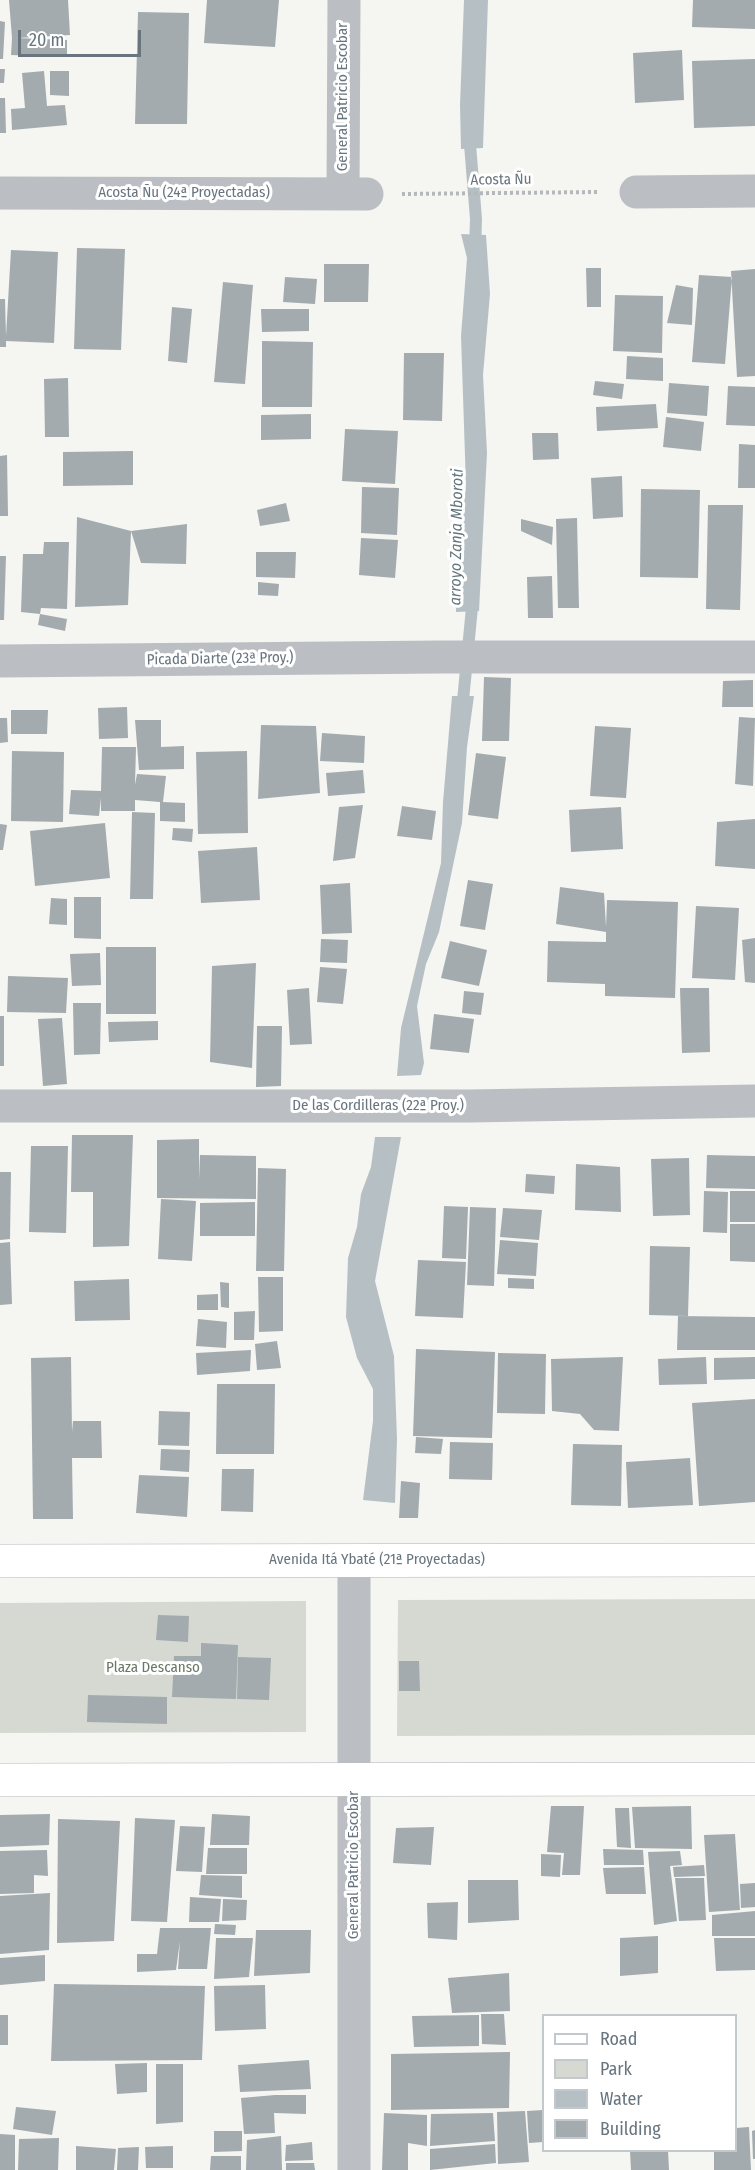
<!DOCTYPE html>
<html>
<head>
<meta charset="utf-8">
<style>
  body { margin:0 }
  #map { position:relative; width:755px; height:2170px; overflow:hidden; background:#f5f5f2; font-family:"Fira Sans Condensed",sans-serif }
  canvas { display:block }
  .legend { position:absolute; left:542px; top:2014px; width:195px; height:138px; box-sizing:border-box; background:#fff; border:2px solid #c3c8cc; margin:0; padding:8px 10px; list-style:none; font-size:18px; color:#68757f }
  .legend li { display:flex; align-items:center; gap:12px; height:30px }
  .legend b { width:30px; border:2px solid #c3c8cc }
  .scale { position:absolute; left:18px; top:30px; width:123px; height:27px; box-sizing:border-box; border:3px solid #68757f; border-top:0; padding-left:8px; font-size:18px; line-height:21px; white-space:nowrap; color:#68757f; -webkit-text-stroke:4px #fff; paint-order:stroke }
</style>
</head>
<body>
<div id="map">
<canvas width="755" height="2170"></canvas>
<ul class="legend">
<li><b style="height:8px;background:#fff"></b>Road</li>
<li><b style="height:16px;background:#d5d9d2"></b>Park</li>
<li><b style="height:16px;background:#b6c0c4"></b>Water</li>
<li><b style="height:16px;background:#a3abaf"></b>Building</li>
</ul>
<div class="scale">20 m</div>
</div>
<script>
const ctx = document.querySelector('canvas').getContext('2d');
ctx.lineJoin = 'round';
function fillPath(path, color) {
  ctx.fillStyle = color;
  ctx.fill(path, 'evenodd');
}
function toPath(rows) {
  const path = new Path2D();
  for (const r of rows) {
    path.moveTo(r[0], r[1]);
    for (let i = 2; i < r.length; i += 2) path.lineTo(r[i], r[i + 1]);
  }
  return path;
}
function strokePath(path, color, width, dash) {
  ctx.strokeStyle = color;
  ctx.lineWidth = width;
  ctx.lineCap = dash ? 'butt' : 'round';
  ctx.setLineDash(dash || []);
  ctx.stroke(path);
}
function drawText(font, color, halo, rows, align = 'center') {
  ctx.font = font + ' "Fira Sans Condensed",sans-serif';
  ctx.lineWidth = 6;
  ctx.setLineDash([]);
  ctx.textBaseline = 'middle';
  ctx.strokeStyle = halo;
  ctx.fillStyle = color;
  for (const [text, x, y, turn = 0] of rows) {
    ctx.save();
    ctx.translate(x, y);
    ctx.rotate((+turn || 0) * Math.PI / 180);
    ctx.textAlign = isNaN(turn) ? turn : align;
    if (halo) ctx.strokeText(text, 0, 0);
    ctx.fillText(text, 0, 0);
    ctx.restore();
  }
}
fillPath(toPath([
  [755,1599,755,1735,397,1736,398,1600],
  [306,1601,306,1732,0,1733,0,1603]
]), '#d5d9d2');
fillPath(toPath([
  [464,0,488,0,483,148,461,149,460,105],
  [461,234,486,235,490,294,483,375,487,453,479,611,456,612,456,570,466,486,461,336,467,258],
  [452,696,474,696,467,747,462,823,439,932,426,964,417,1006,424,1063,421,1075,397,1076,401,1028,441,863,443,802],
  [375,1137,401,1137,375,1281,394,1356,397,1439,395,1503,363,1500,373,1421,373,1389,357,1358,346,1317,348,1258,357,1227,361,1194,371,1167]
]), '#b6c0c4');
strokePath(toPath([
  [469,132,476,219,475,250],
  [462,711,473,597]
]), '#b6c0c4', 12);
fillPath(toPath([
  [9,0,68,0,70,35,17,38,67,40,67,57,11,55,12,38],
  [207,0,279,0,275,47,204,43],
  [693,0,755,0,755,29,692,27],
  [138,12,189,13,187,124,135,124],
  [0,21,5,22,3,59,0,59],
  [682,50,684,100,635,103,633,53],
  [755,59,755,126,694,128,692,61],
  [0,69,5,69,4,83,0,83],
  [44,71,47,106,65,105,67,125,12,130,11,109,25,108,22,73],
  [50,71,69,71,69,96,50,95],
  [0,98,5,98,6,133,0,133],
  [77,248,125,249,121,350,74,349],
  [11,250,58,252,54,343,6,341,6,347,0,347,0,299,5,299,6,336],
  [324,264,369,264,368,302,324,302],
  [586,268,601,268,601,307,587,307],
  [755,269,755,376,737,377,731,271],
  [699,275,732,277,725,364,692,362],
  [285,277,317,279,315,304,283,302],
  [223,282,253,285,245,384,214,382],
  [676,285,693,288,692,325,667,323],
  [615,295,663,296,662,353,613,351],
  [172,307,192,309,187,363,168,361],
  [261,309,309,309,309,331,262,332],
  [262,341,313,342,312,407,262,407],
  [404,353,444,353,442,421,403,420],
  [627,356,663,358,663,381,626,379],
  [68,378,69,437,45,437,44,379],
  [595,381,624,384,622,399,593,395],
  [669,383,709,386,707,416,667,413],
  [728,386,755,387,755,426,726,425],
  [656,404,658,428,597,431,596,407],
  [311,414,311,439,261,440,261,415],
  [666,417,704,422,701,451,663,447],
  [345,429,398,431,395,484,342,481],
  [532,433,558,433,559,459,533,460],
  [739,444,755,445,755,488,738,488],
  [133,451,133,485,63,486,63,452],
  [7,455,8,516,0,516,0,456],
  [622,476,623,517,593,519,591,478],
  [362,487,399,488,397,535,361,533],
  [641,489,700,490,698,578,640,577],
  [286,503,290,521,260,526,257,510],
  [708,505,743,505,740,610,706,609],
  [77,517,131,531,128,605,75,607],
  [577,518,579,608,558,608,556,519],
  [521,519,553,527,552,545,521,531],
  [187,524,186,564,141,563,131,531],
  [361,538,398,540,395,578,359,575],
  [44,542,69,542,67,609,41,608,40,614,21,612,23,554,43,554],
  [256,552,296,552,295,578,256,577],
  [0,556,6,556,4,620,0,620],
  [552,576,553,618,528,618,527,577],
  [258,582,279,584,278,596,258,595],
  [40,614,67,619,65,631,38,625],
  [484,677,511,678,509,741,482,741],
  [753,680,753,707,722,707,723,681],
  [127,707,128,738,99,739,98,708],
  [11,710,48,710,47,734,11,734],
  [739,717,755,718,753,786,735,784],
  [0,718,7,718,8,742,0,743],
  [135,720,161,720,161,747,184,746,184,769,139,770],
  [261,725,316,726,320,793,258,799],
  [595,726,631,728,626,798,590,796],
  [322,733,365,736,364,763,320,761],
  [102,747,136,747,135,785,137,774,166,776,163,802,185,803,185,822,160,821,160,802,135,800,135,811,101,811,101,798,99,816,69,814,71,790,101,791],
  [12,751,64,752,63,822,11,821],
  [247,751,248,833,198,834,196,752],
  [476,753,506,757,498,819,468,815],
  [363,770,365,793,328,796,326,773],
  [363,805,355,858,333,861,339,807],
  [402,806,436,811,432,840,397,836],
  [621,807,623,849,571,852,569,810],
  [132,812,155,813,153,899,130,899],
  [755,819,755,869,715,866,717,822],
  [105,823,110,878,35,886,30,831],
  [0,824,7,825,3,850,0,850],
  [173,828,193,829,192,842,172,840],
  [257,847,260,900,201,903,198,851],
  [468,880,493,884,485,930,460,926],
  [350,883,352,933,322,934,320,885],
  [560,887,604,893,606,927,607,900,678,902,675,998,605,996,605,984,547,982,548,941,606,942,606,932,556,924],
  [74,897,101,897,101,939,74,938],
  [51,898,67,899,67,925,49,924],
  [696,906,739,908,735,980,692,978],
  [755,938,755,983,745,982,742,940],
  [321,939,348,940,347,963,320,962],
  [450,941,487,950,479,986,441,978],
  [106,947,156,947,156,1014,106,1014],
  [100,953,101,985,72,986,70,954],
  [256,963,252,1068,210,1062,212,966],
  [320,967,347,969,343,1004,317,1002],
  [8,976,68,978,66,1013,7,1012],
  [309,988,312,1044,290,1045,287,990],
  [680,988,709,988,710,1052,682,1053],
  [464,991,484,993,481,1015,462,1013],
  [73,1003,101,1003,100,1054,74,1055],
  [434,1014,474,1019,469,1053,430,1049],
  [0,1016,4,1016,4,1066,0,1066],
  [62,1018,67,1084,43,1086,38,1019],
  [158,1021,158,1040,109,1042,108,1022],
  [257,1026,282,1026,281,1086,256,1087],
  [72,1135,133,1135,129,1246,93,1247,93,1192,71,1192],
  [199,1139,199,1179,200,1155,256,1156,256,1199,157,1198,157,1140],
  [31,1146,68,1146,66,1233,29,1232],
  [707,1155,755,1156,755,1189,706,1188],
  [689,1158,690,1215,653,1216,651,1159],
  [576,1164,620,1167,621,1212,575,1210],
  [258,1168,286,1169,284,1271,256,1271],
  [0,1172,11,1172,10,1239,0,1240],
  [526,1174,555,1176,554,1194,525,1192],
  [704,1191,728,1192,727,1233,703,1232],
  [730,1191,755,1191,755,1222,730,1222],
  [161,1199,196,1201,192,1261,158,1259],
  [255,1202,255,1236,200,1236,200,1203],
  [444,1206,468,1207,466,1259,442,1258],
  [470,1207,496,1208,494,1286,467,1285],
  [503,1208,542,1210,539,1240,500,1237],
  [730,1224,755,1224,755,1262,730,1261],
  [500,1240,538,1243,536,1276,497,1274],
  [10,1242,12,1304,0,1305,0,1243],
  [650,1246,690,1247,688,1316,649,1315],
  [418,1260,466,1262,463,1318,415,1316],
  [258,1277,283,1277,283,1331,259,1332],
  [508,1278,534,1279,534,1289,508,1288],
  [129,1279,130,1320,75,1321,74,1281],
  [220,1282,229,1283,229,1308,221,1307],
  [218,1294,218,1310,197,1310,197,1295],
  [255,1311,254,1340,234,1340,234,1312],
  [678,1316,755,1317,755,1350,677,1350],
  [198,1319,227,1322,226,1348,196,1346],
  [277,1341,281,1368,257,1370,255,1344],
  [416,1349,495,1352,492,1438,413,1436],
  [251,1350,250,1371,197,1375,196,1353],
  [498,1353,546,1354,545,1414,497,1413],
  [71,1357,72,1432,73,1421,101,1421,102,1458,72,1458,73,1519,33,1519,31,1358],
  [623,1357,619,1431,594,1430,580,1414,552,1411,551,1359],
  [706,1357,707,1384,659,1385,658,1359],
  [755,1357,755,1379,714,1380,714,1358],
  [217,1384,275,1384,274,1454,216,1454],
  [755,1399,755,1502,699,1506,692,1403],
  [159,1411,190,1412,189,1446,158,1445],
  [416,1437,443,1439,441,1454,415,1453],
  [450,1442,493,1443,492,1480,449,1479],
  [573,1444,622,1445,621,1506,571,1505],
  [161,1449,190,1450,189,1472,160,1470],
  [690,1458,693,1505,628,1508,626,1462],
  [222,1469,254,1469,253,1512,221,1511],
  [139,1475,189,1477,187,1517,136,1513],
  [401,1481,420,1483,418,1518,399,1518],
  [158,1615,189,1616,188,1642,156,1640],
  [201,1643,238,1645,236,1699,172,1697,174,1656,201,1656],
  [238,1657,271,1658,269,1700,237,1699],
  [399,1661,419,1661,420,1691,399,1691],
  [88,1695,167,1697,167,1724,87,1722],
  [551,1806,584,1806,580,1875,562,1875,564,1853,547,1852],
  [691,1806,692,1849,635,1848,632,1807],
  [615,1808,629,1808,631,1848,617,1847],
  [50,1814,49,1845,0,1847,0,1815],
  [212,1814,250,1816,249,1845,210,1845],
  [135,1818,175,1820,167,1922,131,1921],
  [58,1819,120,1821,114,1941,57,1943],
  [180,1826,205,1827,202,1872,176,1871],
  [434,1827,431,1865,393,1863,396,1828],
  [735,1834,740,1910,709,1912,704,1835],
  [208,1848,247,1848,247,1874,206,1874],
  [603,1849,643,1850,644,1865,604,1865],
  [47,1850,48,1876,34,1875,34,1893,0,1894,0,1851],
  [680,1851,682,1865,670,1866,677,1921,654,1925,648,1852],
  [541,1854,561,1855,560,1877,541,1876],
  [704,1865,705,1876,674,1877,673,1867],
  [644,1867,646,1894,606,1894,603,1868],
  [201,1875,242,1876,242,1898,199,1895],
  [675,1878,704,1878,706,1920,679,1921],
  [468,1880,518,1880,519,1920,468,1923],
  [755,1883,755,1907,741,1908,740,1884],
  [50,1893,49,1950,0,1954,0,1896],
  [190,1897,221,1899,219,1922,189,1922],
  [223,1899,247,1900,246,1920,222,1921],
  [458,1902,457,1940,428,1938,427,1903],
  [755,1911,755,1936,712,1936,712,1915],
  [215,1924,236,1925,235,1935,214,1934],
  [160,1928,211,1928,207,1969,178,1969,180,1941,176,1970,137,1972,137,1954,157,1954],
  [256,1930,311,1930,310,1973,254,1976],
  [658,1936,658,1973,620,1976,620,1938],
  [216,1938,253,1938,249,1977,214,1979],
  [714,1938,755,1938,755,1970,716,1971],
  [45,1955,45,1981,0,1985,0,1958],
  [509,1973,510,2011,452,2013,448,1978],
  [54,1984,205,1986,202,2060,51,2061],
  [265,1985,266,2029,215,2031,214,1986],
  [481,2014,504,2014,506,2045,482,2044],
  [0,2015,8,2015,8,2045,0,2045],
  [479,2015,479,2046,414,2047,412,2016],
  [510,2052,509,2108,391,2110,391,2054],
  [309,2060,311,2089,240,2092,238,2065],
  [147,2063,147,2092,117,2094,115,2064],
  [156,2064,183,2064,183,2122,156,2124],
  [275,2095,306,2095,306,2114,274,2113,275,2133,244,2134,241,2098],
  [16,2107,56,2111,52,2135,13,2129],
  [543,2110,543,2142,529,2143,527,2111],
  [525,2111,529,2162,498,2164,497,2112],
  [384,2113,427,2115,427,2146,408,2143,408,2170,382,2170],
  [493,2113,495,2141,430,2146,431,2114],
  [749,2127,751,2170,714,2170,714,2151,735,2151,736,2128],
  [755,2130,755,2159,753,2159,752,2131],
  [214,2131,242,2131,242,2151,214,2152],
  [0,2134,15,2135,15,2170,0,2170],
  [281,2136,282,2170,246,2170,247,2140],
  [59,2138,58,2170,18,2170,19,2139],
  [312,2142,313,2160,285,2161,286,2145],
  [495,2144,496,2163,430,2170,430,2149],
  [76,2146,116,2149,114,2170,76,2170],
  [173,2146,173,2168,146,2168,145,2147],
  [139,2147,138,2170,117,2170,118,2148],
  [630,2151,668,2151,669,2170,631,2170],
  [211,2156,241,2156,241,2170,210,2170],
  [286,2163,314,2163,315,2170,286,2170]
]), '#a3abaf');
const major = toPath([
  [0,1561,755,1560],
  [0,1780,755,1779]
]);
strokePath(major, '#afb3b6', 34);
strokePath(toPath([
  [402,194,599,192]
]), '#b5b8ba', 4, [3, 3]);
strokePath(toPath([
  [636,192,755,191],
  [0,193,367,194],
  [343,194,344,0],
  [0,661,440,657,755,657],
  [0,1106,470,1106,755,1101],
  [354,1561,354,2170]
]), '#bbbec2', 33);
strokePath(major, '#fff', 33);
drawText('15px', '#68757f', '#fff', [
  ["General Patricio Escobar",343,97,-90],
  ["Acosta Ñu",501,180,-1],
  ["Acosta Ñu (24ª Proyectadas)",184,193],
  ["Picada Diarte (23ª Proy.)",220,659,-1],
  ["De las Cordilleras (22ª Proy.)",378,1106],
  ["Avenida Itá Ybaté (21ª Proyectadas)",377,1560],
  ["General Patricio Escobar",354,1865,-90]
]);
drawText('15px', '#6a7766', '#fff', [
  ["Plaza Descanso",153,1668]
]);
drawText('italic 16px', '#63767c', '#fff', [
  ["arroyo Zanja Mboroti",457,537,-89]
]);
</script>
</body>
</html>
